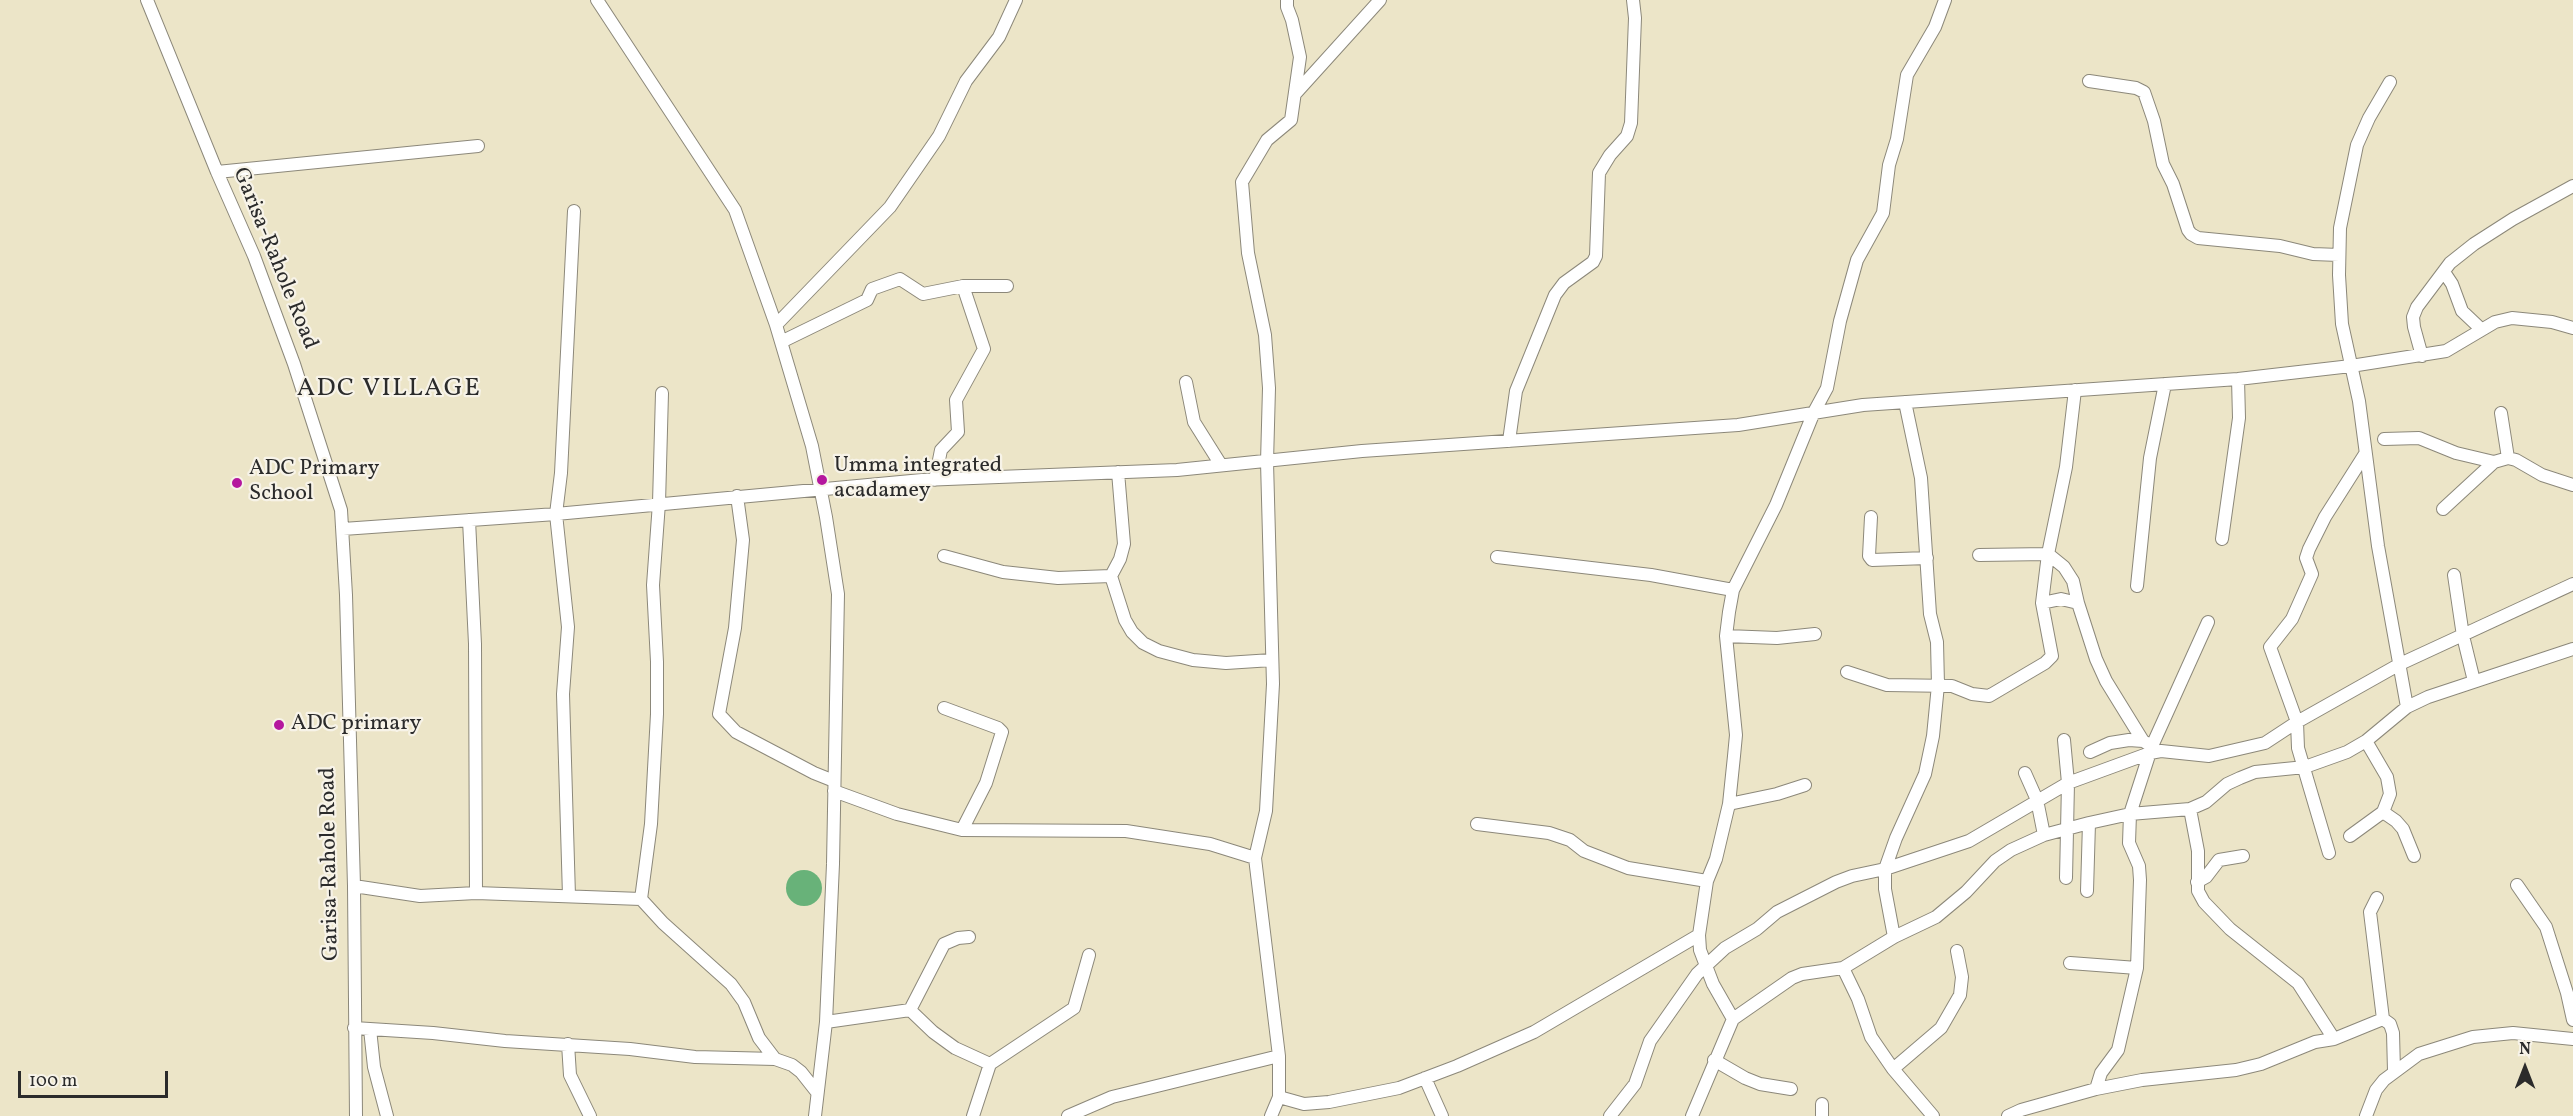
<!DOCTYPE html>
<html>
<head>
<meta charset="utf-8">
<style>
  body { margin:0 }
  #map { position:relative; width:2573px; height:1116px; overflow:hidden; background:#ece5c8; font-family:Vollkorn,serif }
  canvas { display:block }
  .north { position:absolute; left:2495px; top:1038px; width:60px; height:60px; -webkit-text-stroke:4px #f7f3e8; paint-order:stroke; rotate:0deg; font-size:16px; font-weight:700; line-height:24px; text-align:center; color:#2b2b2b }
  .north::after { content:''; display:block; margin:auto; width:21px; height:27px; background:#2b2b2b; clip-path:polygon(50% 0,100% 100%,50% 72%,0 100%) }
  .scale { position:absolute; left:18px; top:1071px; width:150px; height:27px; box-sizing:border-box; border:3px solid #2b2b2b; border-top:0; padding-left:8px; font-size:18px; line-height:21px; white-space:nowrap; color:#2b2b2b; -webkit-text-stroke:4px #f7f3e8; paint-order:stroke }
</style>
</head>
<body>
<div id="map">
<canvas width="2573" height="1116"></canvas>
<div class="north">N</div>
<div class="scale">100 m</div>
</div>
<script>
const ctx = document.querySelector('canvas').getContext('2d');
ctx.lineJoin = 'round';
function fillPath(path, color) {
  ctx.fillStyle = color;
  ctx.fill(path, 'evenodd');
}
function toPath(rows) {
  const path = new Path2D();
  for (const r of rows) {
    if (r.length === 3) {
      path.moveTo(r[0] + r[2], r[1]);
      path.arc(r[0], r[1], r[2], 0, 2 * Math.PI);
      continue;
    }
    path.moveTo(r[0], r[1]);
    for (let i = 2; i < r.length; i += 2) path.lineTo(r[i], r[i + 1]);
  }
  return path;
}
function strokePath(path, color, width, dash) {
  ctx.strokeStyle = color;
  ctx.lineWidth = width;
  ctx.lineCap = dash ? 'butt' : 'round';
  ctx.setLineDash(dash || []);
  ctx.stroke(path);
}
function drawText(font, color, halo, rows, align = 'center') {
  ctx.font = font + ' Vollkorn,serif';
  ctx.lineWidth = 4.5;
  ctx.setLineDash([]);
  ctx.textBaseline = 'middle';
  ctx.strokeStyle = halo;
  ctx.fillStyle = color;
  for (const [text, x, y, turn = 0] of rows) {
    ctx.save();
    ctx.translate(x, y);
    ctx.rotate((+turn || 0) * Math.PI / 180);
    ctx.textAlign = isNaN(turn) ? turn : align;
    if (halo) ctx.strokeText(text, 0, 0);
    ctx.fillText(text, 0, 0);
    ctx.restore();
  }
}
fillPath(toPath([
  [804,888,18]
]), '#68b279');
const minor = toPath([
  [147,0,217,172,254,256,294,364,341,510,346,595,354,886,356,1116],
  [597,0,735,210,776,325,812,446,826,517,838,594,833,864,826,1022,815,1116],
  [2089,81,2136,88,2144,92,2154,121,2163,164,2173,184,2188,230,2191,234,2198,238,2280,246,2313,254,2339,255],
  [2390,82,2369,118,2357,145,2340,228,2339,275,2342,324,2359,401,2378,546,2407,707],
  [1295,94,1380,0],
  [217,172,478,146],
  [2444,272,2452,284,2462,311,2481,329],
  [963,286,1007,286],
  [776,325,890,207,939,136,966,81,999,37,1016,0],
  [781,342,867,300,872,289,900,279,923,294,963,286,984,349,956,400,958,432,941,450,935,480],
  [2422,356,2414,327,2413,317,2417,307,2450,263,2474,244,2513,219,2573,186],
  [1186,382,1194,422,1221,465],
  [662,393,659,503,653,585,657,662,657,714,651,824,641,899,663,923,731,984,744,1002,759,1038,775,1059],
  [1905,402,1921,478,1930,614,1937,642,1938,685,1933,736,1925,774,1896,838,1885,869,1969,841,2068,783,2150,753,2161,751,2209,756,2265,743,2297,722,2400,664,2573,584],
  [2501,413,2508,458],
  [2384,439,2419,438,2456,453,2494,462],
  [1509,441,1516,391,1555,295,1564,283,1593,262,1596,256,1599,173,1610,155,1627,136,1631,123,1635,18,1633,0],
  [737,496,743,540,735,628,719,714,736,732,814,773,834,781],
  [2443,509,2494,462,2508,458,2516,460,2542,475,2573,485],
  [1871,517,1869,556,1872,560,1927,558],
  [469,520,475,644,476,893],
  [343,529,556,514,922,480,1177,470,1362,451,1738,425,1863,405,2238,379,2351,366,2446,351,2495,322,2512,318,2552,322,2573,328],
  [2222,539,2239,418,2238,379],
  [1979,555,2048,554,2064,567,2073,581,2078,603],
  [944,556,1003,572,1058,578,1111,576,1120,559,1124,544,1118,472],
  [1497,557,1651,575,1733,590],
  [2454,575,2463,636,2474,681],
  [1111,576,1125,620,1132,632,1143,643,1159,651,1193,660,1226,663,1272,660],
  [2137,586,2150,458,2165,384],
  [2042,603,2061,599,2078,603,2096,659,2106,681,2143,741,2152,746],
  [1726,636,1777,638,1815,634],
  [1847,672,1887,685,1952,686,1972,694,1989,696,2045,663,2052,656,2042,603,2048,554,2066,467,2075,390],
  [944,708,998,728,1002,732,986,783,962,830],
  [2064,740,2068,783,2066,878],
  [2090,752,2110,743,2129,740,2143,741],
  [2025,773,2037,800,2044,835],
  [834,791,897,814,962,830,1126,831,1210,844,1255,858],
  [1729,804,1777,794,1805,785],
  [2190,809,2198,851,2198,891,2204,902,2230,929,2298,983,2334,1039],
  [2383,812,2396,821,2403,829,2414,856],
  [1477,824,1549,833,1570,840,1584,851,1628,868,1707,881],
  [2350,836,2383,812,2390,794,2387,777,2366,741],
  [2329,853,2298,748,2297,722,2270,647,2292,619,2312,574,2306,558,2309,549,2325,517,2365,454],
  [2197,882,2206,877,2219,860,2243,856],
  [2517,885,2546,927,2567,993,2573,1020],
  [354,886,420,896,476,893,641,899],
  [2087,891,2089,823],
  [569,896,563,694,568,627,556,514,561,473,574,211],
  [2377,898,2370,912,2383,1019],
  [2070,963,2137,968],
  [1843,968,1858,999,1871,1037,1893,1069,1933,1116],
  [910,1010,944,944,958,938,969,937],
  [1733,1019,1713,984,1700,950,1699,935,1707,881,1716,859,1729,804,1734,756,1736,735,1726,636,1729,612,1733,590,1776,505,1814,412,1827,388,1840,321,1857,260,1883,213,1889,165,1897,139,1907,75,1935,27,1945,0],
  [826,1022,910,1010,933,1032,955,1048,990,1064,973,1116],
  [354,1028,433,1033,505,1041,630,1049,695,1057,775,1059,792,1065,801,1072,816,1091],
  [370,1029,374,1067,387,1116],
  [568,1044,570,1075,590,1116],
  [1714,1060,1745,1078,1760,1084,1791,1089],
  [990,1064,1074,1008,1089,955],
  [1893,1069,1941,1028,1960,995,1962,977,1957,951],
  [1425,1078,1442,1116],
  [2096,1089,2101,1073,2118,1050,2137,968,2140,880,2139,866,2129,843,2130,814,2152,746,2208,622],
  [1279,1097,1304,1104,1329,1102,1399,1088,1457,1066,1534,1032,1699,935],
  [1822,1104,1822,1116],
  [1068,1116,1112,1097,1279,1056,1255,858,1266,811,1273,684,1267,462,1269,388,1265,335,1248,253,1242,182,1267,140,1291,120,1300,57,1292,20,1287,7,1287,0],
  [1271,1116,1279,1097,1279,1056],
  [1610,1116,1635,1084,1650,1041,1697,974,1725,948,1757,929,1777,912,1836,882,1852,876,1885,869,1885,889,1894,937],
  [1692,1116,1733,1019,1792,978,1802,974,1843,968,1894,937,1936,917,1966,892,1995,861,2011,850,2044,835,2089,823,2130,814,2190,809,2206,802,2227,784,2240,778,2255,772,2305,767,2347,752,2366,741,2407,707,2428,697,2573,649],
  [2008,1116,2021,1110,2096,1089,2142,1080,2236,1070,2261,1064,2315,1042,2334,1039,2383,1019,2390,1024,2393,1033,2394,1071],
  [2366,1116,2376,1090,2384,1080,2419,1054,2473,1037,2513,1033,2573,1039]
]);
strokePath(minor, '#8c887a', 14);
strokePath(minor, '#fff', 12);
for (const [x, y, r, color] of [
  [822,480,6,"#b5179e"],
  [237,483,6,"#b5179e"],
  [279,725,6,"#b5179e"]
]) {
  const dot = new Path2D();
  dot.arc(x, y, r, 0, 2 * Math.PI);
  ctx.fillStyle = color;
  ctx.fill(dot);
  strokePath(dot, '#f7f3e8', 2);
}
drawText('22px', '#2b2b2b', '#f7f3e8', [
  ["Garisa-Rahole Road",274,259,68],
  ["Garisa-Rahole Road",331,864,-91]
]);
drawText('22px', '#2b2b2b', '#f7f3e8', [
  ["Umma integrated",834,467],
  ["acadamey",834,492],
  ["ADC Primary",249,470],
  ["School",249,495],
  ["ADC primary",291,725]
], 'left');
ctx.letterSpacing = '1.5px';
drawText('26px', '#2b2b2b', '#f7f3e8', [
  ["ADC VILLAGE",389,390]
]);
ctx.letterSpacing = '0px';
</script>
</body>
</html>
